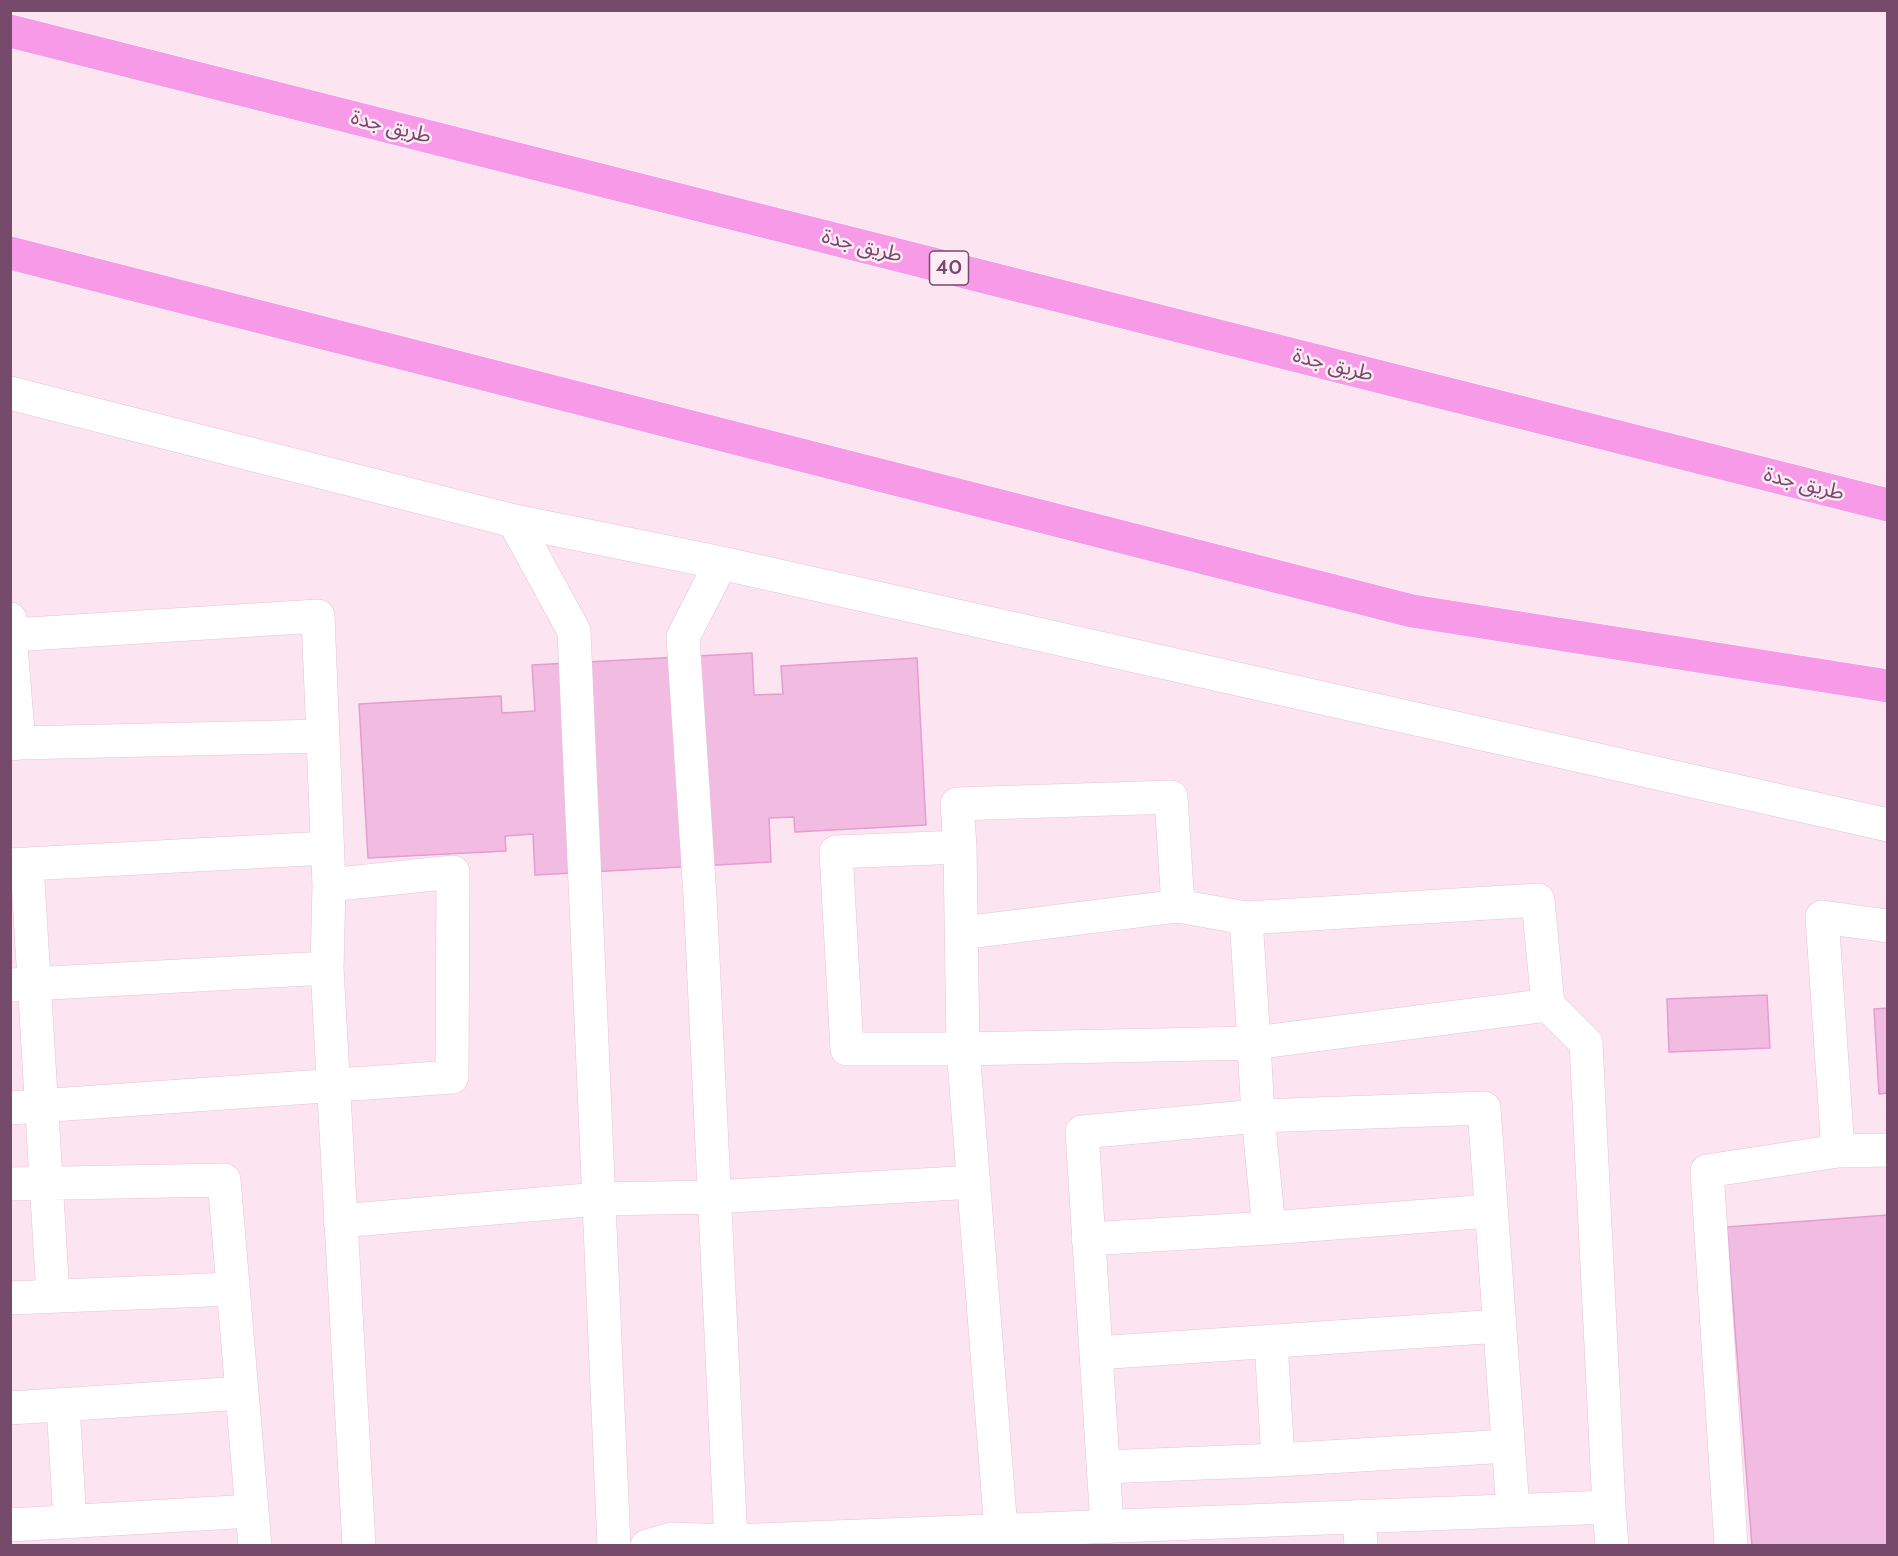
<!DOCTYPE html>
<html>
<head>
<meta charset="utf-8">
<style>
  body { margin:0 }
  #map { position:relative; width:1898px; height:1556px; overflow:hidden; background:#fce4f0; font-family:Cabin,sans-serif }
  canvas { display:block }
  .frame { position:absolute; inset:0; border:12px solid #754a6a; pointer-events:none }
</style>
</head>
<body>
<div id="map">
<canvas width="1898" height="1556"></canvas>
<div class="frame"></div>
</div>
<script>
const ctx = document.querySelector('canvas').getContext('2d');
ctx.lineJoin = 'round';
function fillPath(path, color) {
  ctx.fillStyle = color;
  ctx.fill(path, 'evenodd');
}
function toPath(rows) {
  const path = new Path2D();
  for (const r of rows) {
    path.moveTo(r[0], r[1]);
    for (let i = 2; i < r.length; i += 2) path.lineTo(r[i], r[i + 1]);
  }
  return path;
}
function strokePath(path, color, width, dash) {
  ctx.strokeStyle = color;
  ctx.lineWidth = width;
  ctx.lineCap = dash ? 'butt' : 'round';
  ctx.setLineDash(dash || []);
  ctx.stroke(path);
}
function drawText(font, color, halo, rows, align = 'center') {
  ctx.font = font + ' Cabin,"Noto Sans Arabic",sans-serif';
  ctx.lineWidth = 5;
  ctx.setLineDash([]);
  ctx.textBaseline = 'middle';
  ctx.strokeStyle = halo;
  ctx.fillStyle = color;
  for (const [text, x, y, turn = 0] of rows) {
    ctx.save();
    ctx.translate(x, y);
    ctx.rotate((+turn || 0) * Math.PI / 180);
    ctx.textAlign = isNaN(turn) ? turn : align;
    if (halo) ctx.strokeText(text, 0, 0);
    ctx.fillText(text, 0, 0);
    ctx.restore();
  }
}
const building = toPath([
  [752,653,754,695,783,694,781,666,917,658,926,825,795,832,794,817,769,818,771,862,535,875,533,834,505,836,506,851,368,858,359,704,501,696,502,713,535,711,532,665,752,653],
  [1767,995,1770,1048,1669,1052,1667,999,1767,995],
  [1888,1008,1888,1093,1879,1094,1874,1009,1888,1008],
  [1888,1215,1888,1546,1752,1546,1727,1227,1888,1215]
]);
fillPath(building, '#f2bce2');
strokePath(building, '#e59cd1', 1.5);
const minor = toPath([
  [10,393,514,521,721,563,1888,825],
  [514,521,574,631,614,1546],
  [721,563,683,637,700,896,731,1541,1609,1507,1586,1043,1548,1005,1538,900,1246,918,1254,1043,963,1049,1001,1530],
  [10,619,12,635,318,616,329,885,453,872,452,1077,10,1108],
  [10,635,19,743,10,744],
  [19,743,323,736],
  [960,847,963,1049,847,1049,836,852,960,847,957,804,1171,797,1178,906,1246,918],
  [27,864,327,848],
  [10,865,27,864,53,1296],
  [962,933,1178,906],
  [327,968,359,1546],
  [12,985,327,968,329,885],
  [1838,1151,1888,1150],
  [10,1184,224,1180,255,1546],
  [340,1221,599,1199,714,1197,974,1182],
  [1269,1228,1491,1211],
  [1088,1239,1269,1228,1258,1116,1484,1108,1513,1510],
  [10,1298,233,1289],
  [1096,1353,1500,1326],
  [63,1405,70,1522],
  [10,1408,242,1393],
  [1278,1460,1508,1446],
  [1104,1467,1278,1460,1271,1341],
  [1609,1507,1612,1546],
  [1359,1516,1361,1546],
  [10,1525,252,1511],
  [1107,1526,1082,1132,1258,1116,1254,1043,1548,1005],
  [647,1546,671,1539,731,1541,742,1546],
  [1731,1546,1707,1171,1838,1151,1822,917,1888,926]
]);
const highway = toPath([
  [10,31,1888,505],
  [10,253,1412,611,1888,686]
]);
strokePath(minor, '#e3c3d7', 34);
strokePath(highway, '#fff', 34);
strokePath(minor, '#fff', 33);
strokePath(highway, '#f79be9', 33);
for (const [x, y, w] of [
  [949,268,39]
]) {
  const box = new Path2D();
  box.roundRect(x - w / 2, y - 17, w, 34, 4.5);
  ctx.fillStyle = '#ffebf5';
  ctx.fill(box);
  strokePath(box, '#754a6a', 1.5);
}
drawText('bold 20px', '#754a6a', null, [
  ["40",949,268]
]);
drawText('21px', '#754a6a', '#ffebf5', [
  ["طريق جدة",391,127,14],
  ["طريق جدة",862,246,14],
  ["طريق جدة",1333,365,14],
  ["طريق جدة",1804,484,14]
]);
</script>
</body>
</html>
